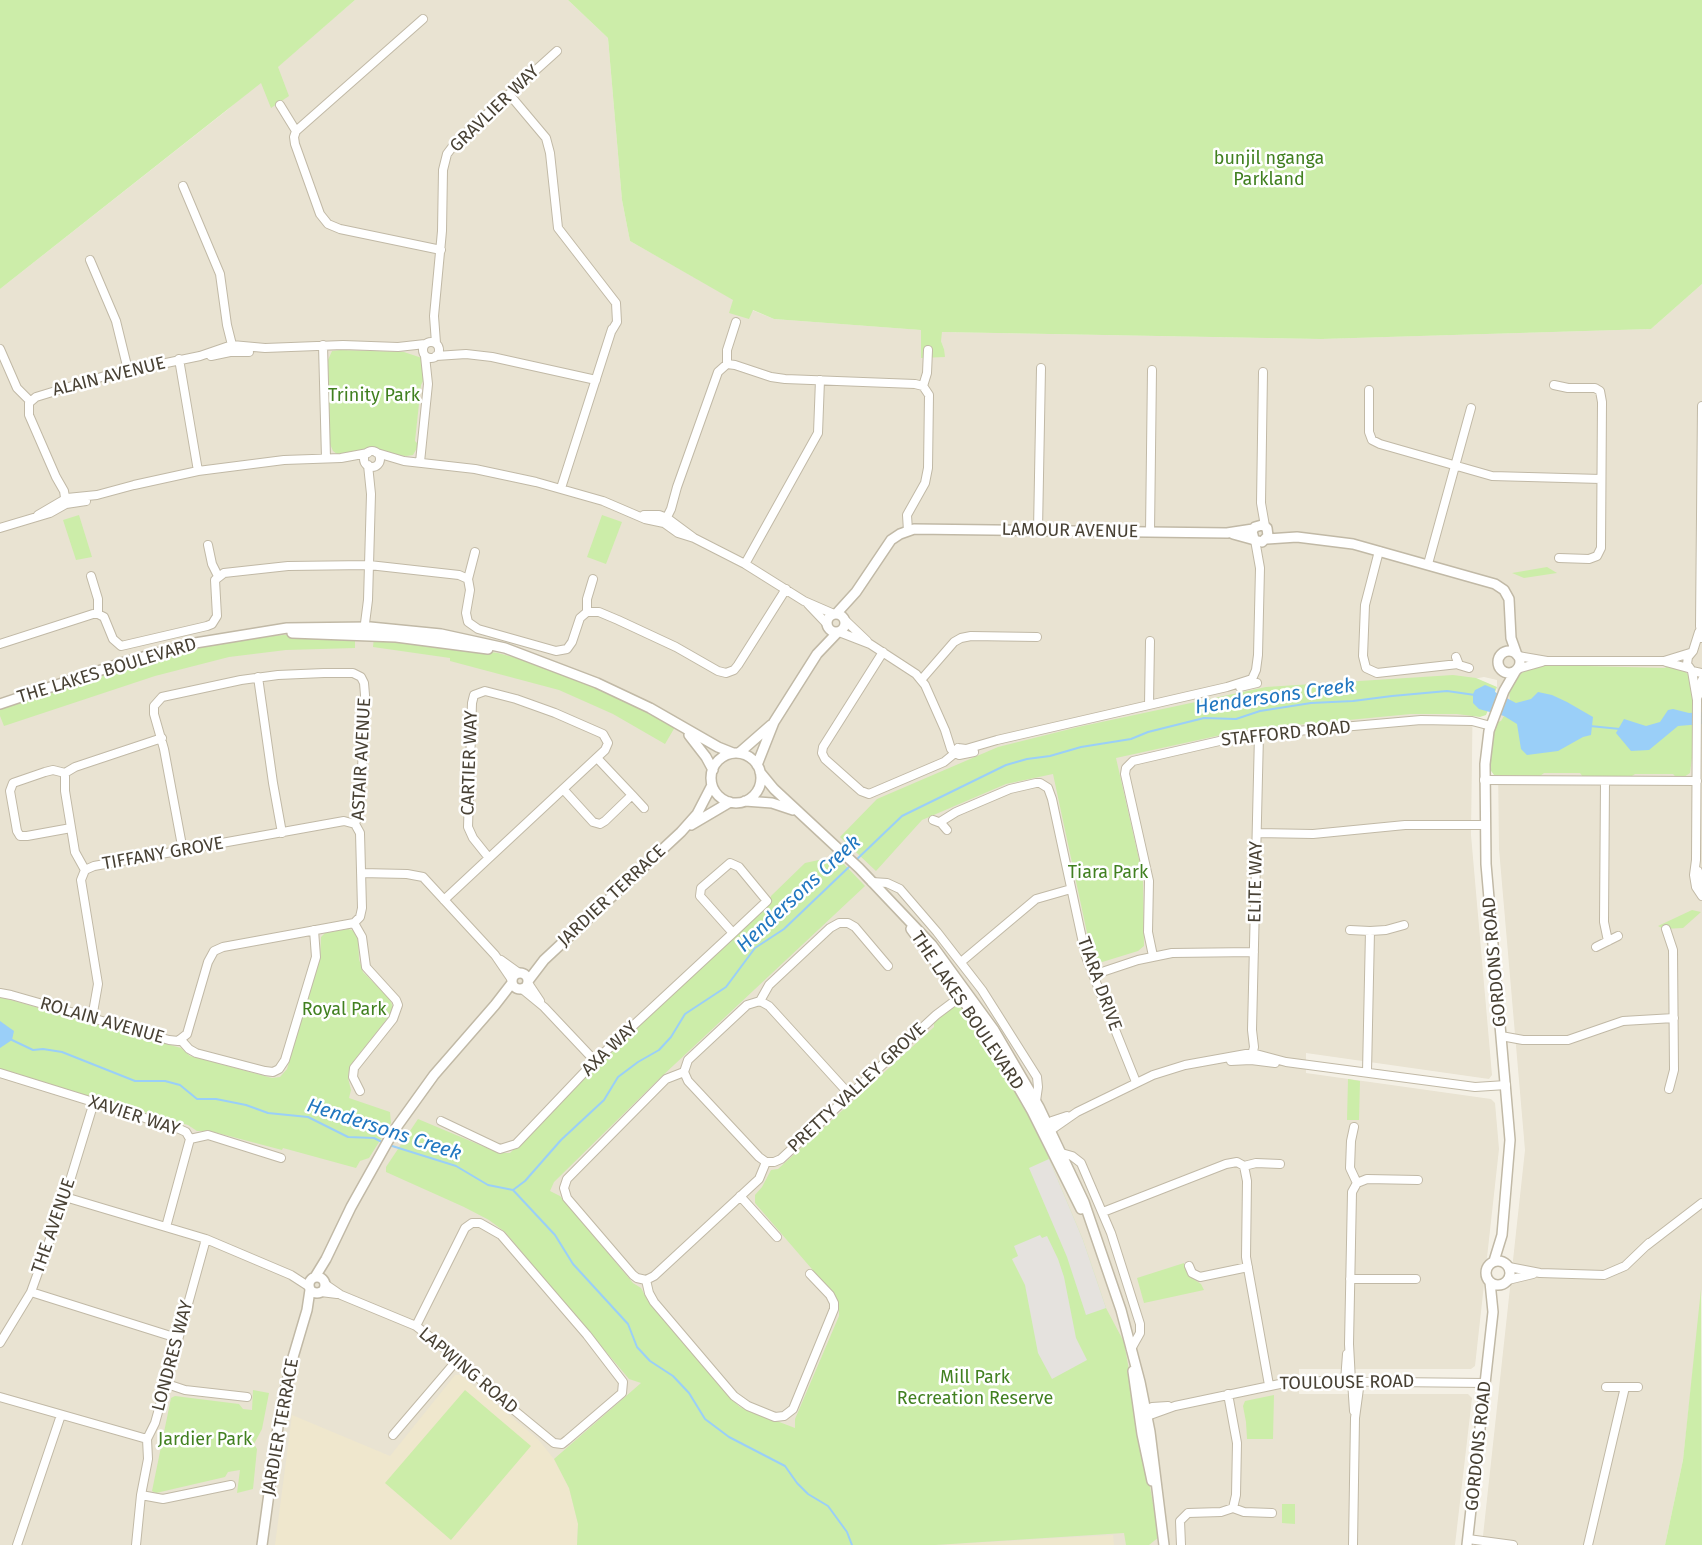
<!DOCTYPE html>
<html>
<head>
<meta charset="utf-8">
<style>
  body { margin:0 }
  canvas { display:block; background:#f4f0e5 }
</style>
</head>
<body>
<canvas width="1702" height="1545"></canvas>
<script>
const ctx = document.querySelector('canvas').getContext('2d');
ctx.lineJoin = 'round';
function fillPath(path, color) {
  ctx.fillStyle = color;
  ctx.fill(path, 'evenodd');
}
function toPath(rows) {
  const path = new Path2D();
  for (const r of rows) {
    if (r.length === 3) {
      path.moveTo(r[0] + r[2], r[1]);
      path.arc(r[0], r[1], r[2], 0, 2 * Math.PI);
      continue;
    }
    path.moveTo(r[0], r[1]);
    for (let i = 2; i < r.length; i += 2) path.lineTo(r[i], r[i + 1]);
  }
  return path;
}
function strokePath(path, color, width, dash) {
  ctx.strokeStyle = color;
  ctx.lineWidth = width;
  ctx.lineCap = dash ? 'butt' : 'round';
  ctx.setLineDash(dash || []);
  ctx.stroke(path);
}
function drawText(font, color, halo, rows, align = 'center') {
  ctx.font = font + ' "Fira Sans",sans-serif';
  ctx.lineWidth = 5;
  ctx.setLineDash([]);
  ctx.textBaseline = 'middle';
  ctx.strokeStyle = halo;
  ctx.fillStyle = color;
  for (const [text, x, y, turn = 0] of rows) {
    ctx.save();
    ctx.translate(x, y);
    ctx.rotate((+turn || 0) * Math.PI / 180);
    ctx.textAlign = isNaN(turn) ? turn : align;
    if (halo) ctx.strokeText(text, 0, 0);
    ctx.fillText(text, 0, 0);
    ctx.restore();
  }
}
fillPath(toPath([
  [355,0,568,0,608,38,622,200,630,241,734,300,730,312,752,310,774,319,922,330,921,358,944,349,941,341,941,332,1320,339,1651,329,1702,284,1702,1289,1683,1460,1665,1545,1482,1545,1525,1150,1499,849,1497,680,1484,677,1473,679,1471,835,1492,1075,1489,1079,1306,1053,1306,1073,1491,1099,1495,1103,1499,1149,1475,1366,1471,1369,1299,1369,1299,1394,1468,1394,1472,1398,1455,1545,0,1545,0,289,226,111]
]), '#e9e3d2');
fillPath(toPath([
  [455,1375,461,1375,538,1439,554,1459,569,1488,578,1524,577,1545,275,1545,292,1415,390,1456],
  [1113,1535,1114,1545,935,1545]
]), '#efe7cd');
fillPath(toPath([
  [0,0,355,0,278,67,289,96,271,108,261,83,0,289],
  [568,0,1702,0,1702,284,1651,329,1321,339,942,332,941,341,944,349,945,357,921,358,921,330,774,319,753,310,749,319,729,313,733,300,630,241,622,200,608,38],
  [340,350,404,352,422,358,424,379,421,385,415,441,418,444,417,448,413,455,406,456,386,454,371,448,353,453,337,454,333,451,330,444,328,360,332,351],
  [79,515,92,557,76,560,63,520],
  [602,515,622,522,606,564,587,557],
  [1547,567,1557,573,1524,578,1512,573],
  [283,635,355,637,355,648,286,650,229,657,155,676,4,726,0,716,0,708,150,659,228,641],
  [374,637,498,653,535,663,583,680,630,702,675,727,665,744,613,714,559,690,450,661,450,658,373,647],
  [1545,665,1665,668,1668,665,1683,669,1689,676,1693,686,1692,758,1690,773,1684,777,1676,777,1673,774,1635,774,1632,776,1583,777,1580,773,1544,773,1540,776,1494,775,1489,768,1491,744,1497,722,1501,721,1504,716,1510,700,1509,691,1514,680,1524,671],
  [1453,675,1476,678,1497,687,1486,715,1480,717,1457,714,1411,714,1244,730,1116,758,1143,877,1144,946,1138,951,1099,963,1092,956,1053,774,1006,784,922,820,876,871,840,837,877,799,998,747,1078,727,1266,687],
  [828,858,842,862,865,886,659,1079,554,1182,550,1191,560,1196,633,1283,641,1288,648,1301,731,1399,740,1407,795,1428,795,1419,839,1316,839,1306,836,1297,755,1203,755,1195,762,1187,771,1170,778,1169,934,1027,934,1023,943,1015,954,1007,963,1007,988,1041,1044,1139,1049,1159,1083,1240,1106,1308,1124,1342,1159,1537,1149,1545,1126,1545,1124,1533,935,1545,577,1545,578,1524,569,1488,554,1459,641,1383,629,1379,505,1232,489,1220,464,1207,386,1172,386,1167,418,1119,499,1153,510,1153,614,1049,768,906,771,896,805,863],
  [1692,910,1701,912,1683,928,1664,929,1658,926],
  [348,929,355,931,358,936,359,959,363,972,390,999,393,1007,390,1015,352,1063,349,1070,348,1078,351,1090,349,1098,390,1112,391,1123,369,1158,360,1161,356,1168,283,1148,282,1150,210,1131,197,1131,188,1125,0,1070,0,997,181,1048,190,1056,213,1062,272,1078,280,1077,287,1069,320,958,321,937,325,933],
  [1348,1079,1360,1081,1359,1120,1347,1120],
  [1184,1263,1189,1276,1201,1284,1204,1290,1144,1303,1137,1278],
  [1701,1289,1702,1545,1665,1545,1683,1460],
  [253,1390,269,1393,262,1429,254,1444,257,1449,253,1489,237,1493,240,1470,228,1472,225,1477,156,1493,152,1491,171,1398,175,1396,239,1404,243,1409,252,1410],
  [465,1390,531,1446,451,1540,385,1483],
  [1274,1395,1273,1439,1247,1439,1246,1422,1243,1406,1245,1401],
  [1282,1504,1295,1504,1295,1524,1282,1523]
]), '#cceda9');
fillPath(toPath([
  [1049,1159,1083,1240,1106,1308,1086,1315,1067,1257,1029,1168],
  [1040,1235,1042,1238,1047,1236,1058,1259,1064,1277,1076,1338,1087,1360,1052,1379,1038,1353,1025,1285,1012,1259,1018,1256,1014,1246]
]), '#e5e2de');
fillPath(toPath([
  [1485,685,1495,689,1495,692,1516,703,1531,699,1538,692,1552,695,1567,702,1593,717,1591,735,1583,737,1558,751,1527,755,1521,749,1517,724,1504,716,1479,709,1473,703,1473,694,1475,690],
  [1673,709,1689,713,1702,712,1702,724,1678,726,1649,750,1631,751,1616,733,1624,719,1646,726,1660,722,1668,710],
  [0,1021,14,1031,12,1040,0,1048]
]), '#9acff8');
strokePath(toPath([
  [1590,726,1620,729],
  [854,862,902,816,1006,765,1027,759,1050,756,1081,747,1131,739,1148,732,1204,718,1236,719,1260,711,1311,703,1353,701,1392,696,1447,691,1475,695],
  [12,1040,33,1050,43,1049,62,1052,135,1081,165,1081,180,1085,197,1099,216,1099,246,1105,268,1113,308,1117,348,1137,374,1138,384,1143],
  [389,1145,456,1166,488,1185,513,1190,525,1181,561,1140,604,1100,618,1077,638,1062,659,1050,671,1037,685,1014,726,987,755,948,784,929,850,866],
  [513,1190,555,1235,573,1264,628,1324,637,1347,650,1361,673,1376,689,1393,705,1419,729,1437,785,1466,797,1483,808,1494,828,1506,847,1532,852,1545]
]), '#9acff8', 2);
const minor = toPath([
  [509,94,546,138,550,153,558,228,616,303,617,322,611,332],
  [280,105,296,131,294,137,295,144,320,214,328,224,340,229,441,250],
  [296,131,423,19],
  [183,186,220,274,227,325,232,345,230,352],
  [90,260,116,321,128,370],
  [431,350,8],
  [436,343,434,316,442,231,443,170,447,154,456,142,557,51],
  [323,345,326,458],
  [0,349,17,388,30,401],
  [211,356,230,352,249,352],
  [436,356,466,354,492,357,596,380],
  [179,359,198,471],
  [727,364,735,365,771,377,785,379,915,384,923,386],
  [1263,372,1261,503,1265,526],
  [1554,385,1568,388,1595,388,1600,391,1602,402,1601,548,1597,556,1589,559,1559,558],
  [1369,390,1369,432,1372,440,1380,444,1492,476,1601,479],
  [1702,406,1700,626,1702,638],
  [372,459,8],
  [377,453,404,461,475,469,536,482,603,501,645,519,664,523,678,533,694,538],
  [420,462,428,384,425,356],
  [561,488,612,329],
  [66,504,64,491,56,477,29,415,29,403,36,397,108,375,200,356,232,345,265,348,343,345,398,347,425,344],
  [38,515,67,498,97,495,134,485,198,471,284,460,341,458,368,453],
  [644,515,659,515,667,518,694,538,745,564,804,601,834,614],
  [665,521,671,509,677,487,718,372,727,364,727,350,736,322],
  [0,528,50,513,66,504,86,501],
  [1038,530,1041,368],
  [908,531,907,515,925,483,928,468,929,395,923,386,927,373,928,350],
  [1150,532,1152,370],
  [208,545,212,564,218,576],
  [1379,551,1365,605,1363,656,1366,668,1377,673,1458,664],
  [475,552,468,579,470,590,466,613,468,622,478,629,556,651,567,649,572,642,580,618,587,612,587,599,593,579],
  [745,564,818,433,820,380],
  [1428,564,1471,408],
  [91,576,98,599,98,614],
  [808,604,827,624],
  [587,612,599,612,618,620,676,647,718,671,726,673,734,670,738,665,786,589],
  [846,621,867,641],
  [364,631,368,600,371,494,368,465],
  [839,632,870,644,916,674,925,685,945,730,951,749,959,755,974,752],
  [1699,632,1693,651,1688,657,1687,664,1692,671,1702,673],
  [0,644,93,614,98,614,104,617,113,639,121,646,207,626,212,624,217,616,215,580,224,573,288,566,369,565,459,575,468,579],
  [883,652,823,747,822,753,825,759,861,791,869,794,944,762,955,753,958,748],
  [1518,656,1547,661,1664,661,1690,653],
  [1456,657,1459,665,1469,668],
  [1666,662,1688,668],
  [1517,669,1542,662],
  [1692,671,1697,700,1696,860,1694,875,1696,887,1702,896],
  [258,677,273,783,282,833],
  [1252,679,1256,670,1258,655,1260,568,1255,540],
  [921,680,954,642,961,638,971,636,1037,637],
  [1240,687,1257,683],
  [1698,696,1702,680],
  [1149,705,1150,641],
  [958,748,966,749,997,740,1227,687,1252,679],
  [65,773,53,770,45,772,13,783,10,791,17,831,20,836,27,836,71,828],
  [1484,780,1697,781],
  [1605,781,1604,922,1608,941],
  [563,789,593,822,600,824,605,821,632,795,597,758],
  [632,795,644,808],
  [933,820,941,823,947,830],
  [940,822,956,812,1010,789,1036,783,1040,783,1048,788,1052,799,1086,957,1136,1082],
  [1257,833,1313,834,1405,825,1485,825],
  [183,851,164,749,154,714,154,706,162,697,241,680,278,675,324,673,353,673,361,677,364,683,365,695,361,795,360,808,355,824],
  [85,870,75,852,65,791,65,773,75,767,162,738],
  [1698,871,1702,887],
  [361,873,407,874,423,877,495,955,512,980],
  [872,882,887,883,900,889,937,932,982,990,1037,1077,1038,1087,1036,1101],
  [444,900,489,858,605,750,608,743,603,734,555,713,516,699,485,691,474,695,472,703,468,827,473,838,489,858],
  [354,923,362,937,366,967,396,1000,398,1005,393,1019,354,1068,353,1077,360,1091],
  [354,923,360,917,362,908,360,833,355,824],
  [1666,929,1673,950,1674,1070,1669,1089],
  [1350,930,1370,931],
  [1596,947,1618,936],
  [1153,956,1148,932,1149,881,1125,774,1126,768,1133,761,1241,736,1421,720,1472,721,1491,726],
  [501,960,519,973],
  [961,962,1036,899,1071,889],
  [1093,975,1138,960,1172,953,1254,952],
  [528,983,540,1001],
  [522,989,544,1007,595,1061],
  [0,993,11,995,169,1040,178,1041,187,1034,208,962,214,951,223,947,354,923],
  [760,1001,769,985,830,928,839,923,848,923,855,927,888,966],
  [760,1001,769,1006,850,1095],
  [92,1018,98,984,81,880,85,870,94,866,344,821,355,824],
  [1501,1036,1523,1040,1568,1040,1623,1021,1674,1018],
  [181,1040,189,1049,196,1053,265,1071,273,1072,279,1069,285,1060,316,957,314,930],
  [1251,1060,1254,1047,1252,1030,1259,734],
  [1231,1061,1251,1060,1275,1063],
  [684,1072,666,1079,567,1179,564,1188,567,1198,633,1275,637,1278,646,1280,649,1293,654,1302,734,1396,748,1406,775,1417,784,1416,793,1409,834,1309,834,1303,830,1295,810,1274],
  [684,1072,688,1081,759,1157,766,1162],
  [684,1072,688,1060,747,1005,760,1001],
  [1367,1072,1370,931,1386,930,1404,925],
  [0,1073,177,1128,186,1132,190,1139,208,1135,281,1158],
  [441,1121,500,1149,516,1144,595,1061,733,933,767,901,739,867,730,863,701,888,700,896,733,933],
  [1044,1128,1052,1121,1067,1116],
  [1044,1130,1054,1128,1077,1112,1153,1075,1185,1065,1246,1054,1256,1054,1286,1062,1475,1087,1506,1085],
  [1058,1152,1072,1156,1081,1163,1111,1233,1140,1324,1140,1333,1131,1349],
  [1244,1166,1256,1163,1280,1164],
  [1357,1183,1367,1179,1418,1180],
  [740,1196,777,1237],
  [65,1197,206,1239,291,1275,308,1286],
  [1103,1212,1226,1164,1237,1162,1244,1166,1247,1181,1246,1257,1269,1385],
  [166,1227,190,1139],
  [1646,1246,1702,1203],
  [1189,1266,1192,1273,1200,1277,1248,1267],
  [1509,1267,1540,1273,1604,1275,1625,1266,1649,1243],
  [1350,1279,1416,1279],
  [646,1280,654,1276,759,1179,766,1162,774,1162,781,1159,936,1015,964,994],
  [1508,1280,1533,1274],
  [325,1284,341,1295,416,1326,458,1359,509,1406,554,1443,562,1444,567,1440,622,1393,623,1382,587,1335,501,1235,480,1223,472,1223,465,1228,416,1326],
  [31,1292,177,1338],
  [321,1292,337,1294],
  [0,1343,31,1292,65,1197,94,1102],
  [1345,1381,1347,1354],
  [1351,1381,1349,1344,1352,1192,1357,1183,1350,1168,1351,1141,1354,1127],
  [1352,1381,1354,1411],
  [164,1383,185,1390,247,1397],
  [1606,1387,1638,1387],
  [1228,1394,1237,1443,1236,1495,1233,1508],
  [0,1397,147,1439],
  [1142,1412,1152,1407,1168,1406],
  [1143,1415,1150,1415,1175,1406,1294,1381,1486,1383],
  [393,1435,458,1359],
  [141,1495,163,1499,231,1485],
  [1468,1539,1513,1545],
  [17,1545,61,1415],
  [136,1545,141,1495,148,1459,147,1439,155,1423,206,1239],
  [1181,1545,1180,1521,1188,1513,1221,1512,1233,1508,1244,1512,1272,1513],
  [1353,1545,1355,1418,1360,1381],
  [1588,1545,1625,1387]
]);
const tertiary = toPath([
  [1233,534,1262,542,1268,536,1267,528,1262,525,1255,527,1252,531,1254,539],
  [1267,539,1297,537,1353,544,1495,584,1504,590,1509,599,1511,638,1517,655],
  [836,623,9],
  [836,614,856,592,891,540,900,534,914,529,1227,533,1253,529],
  [292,633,396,637,488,649],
  [1509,662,11],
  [0,704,125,662,189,644,287,628,370,627,441,634,505,648,597,683,650,708,718,747,733,753],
  [689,735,706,757,713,770],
  [739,753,771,725],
  [736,778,25],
  [757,765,774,722,817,654,837,633],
  [760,772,774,789,859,868,932,945,994,1030,1039,1107,1084,1202,1121,1310,1140,1382,1150,1432,1164,1545],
  [745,801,772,803,793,810],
  [691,825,730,802],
  [911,929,961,997,1001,1057,1032,1111,1081,1209],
  [520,981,8],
  [528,981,544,960,681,832,697,814,712,785],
  [1498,1273,12],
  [1494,1261,1502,1235,1510,1140,1486,864,1485,764,1489,731,1504,691,1515,672],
  [317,1285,8],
  [315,1277,326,1259,351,1207,393,1132,434,1075,495,1005,512,983],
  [1133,1371,1142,1434,1152,1481],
  [262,1545,280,1412,291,1364,307,1310,310,1290],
  [1467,1545,1493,1312,1490,1282]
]);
strokePath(minor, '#c1b9a6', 10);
strokePath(tertiary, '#c1b9a6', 12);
strokePath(minor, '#fff', 8);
strokePath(tertiary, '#fff', 9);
drawText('18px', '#484134', '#fff', [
  ["GRAVLIER WAY",495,109,-44],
  ["ALAIN AVENUE",109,377,-14],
  ["LAMOUR AVENUE",1070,531,1],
  ["THE LAKES BOULEVARD",107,671,-17],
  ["STAFFORD ROAD",1286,734,-6],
  ["ASTAIR AVENUE",362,759,-87],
  ["CARTIER WAY",470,763,-88],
  ["TIFFANY GROVE",163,854,-10],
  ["ELITE WAY",1256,882,-89],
  ["JARDIER TERRACE",612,896,-43],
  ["GORDONS ROAD",1495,962,-95],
  ["TIARA DRIVE",1099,984,70],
  ["THE LAKES BOULEVARD",967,1011,56],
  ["ROLAIN AVENUE",102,1021,16],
  ["AXA WAY",610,1049,-44],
  ["PRETTY VALLEY GROVE",857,1088,-43],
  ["XAVIER WAY",134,1116,18],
  ["THE AVENUE",54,1226,-71],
  ["LONDRES WAY",173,1356,-75],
  ["LAPWING ROAD",468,1371,40],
  ["TOULOUSE ROAD",1347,1383,-1],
  ["JARDIER TERRACE",281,1427,-80],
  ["GORDONS ROAD",1479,1446,-84]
]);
drawText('18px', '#418020', '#fff', [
  ["bunjil nganga",1269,159],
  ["Parkland",1269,180],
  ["Trinity Park",374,396],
  ["Tiara Park",1108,873],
  ["Royal Park",344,1010],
  ["Mill Park",975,1378],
  ["Recreation Reserve",975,1399],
  ["Jardier Park",205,1440]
]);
drawText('italic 20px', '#2177c0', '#fff', [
  ["Hendersons Creek",1275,697,-8],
  ["Hendersons Creek",799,894,-43],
  ["Hendersons Creek",384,1130,18]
]);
</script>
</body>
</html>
